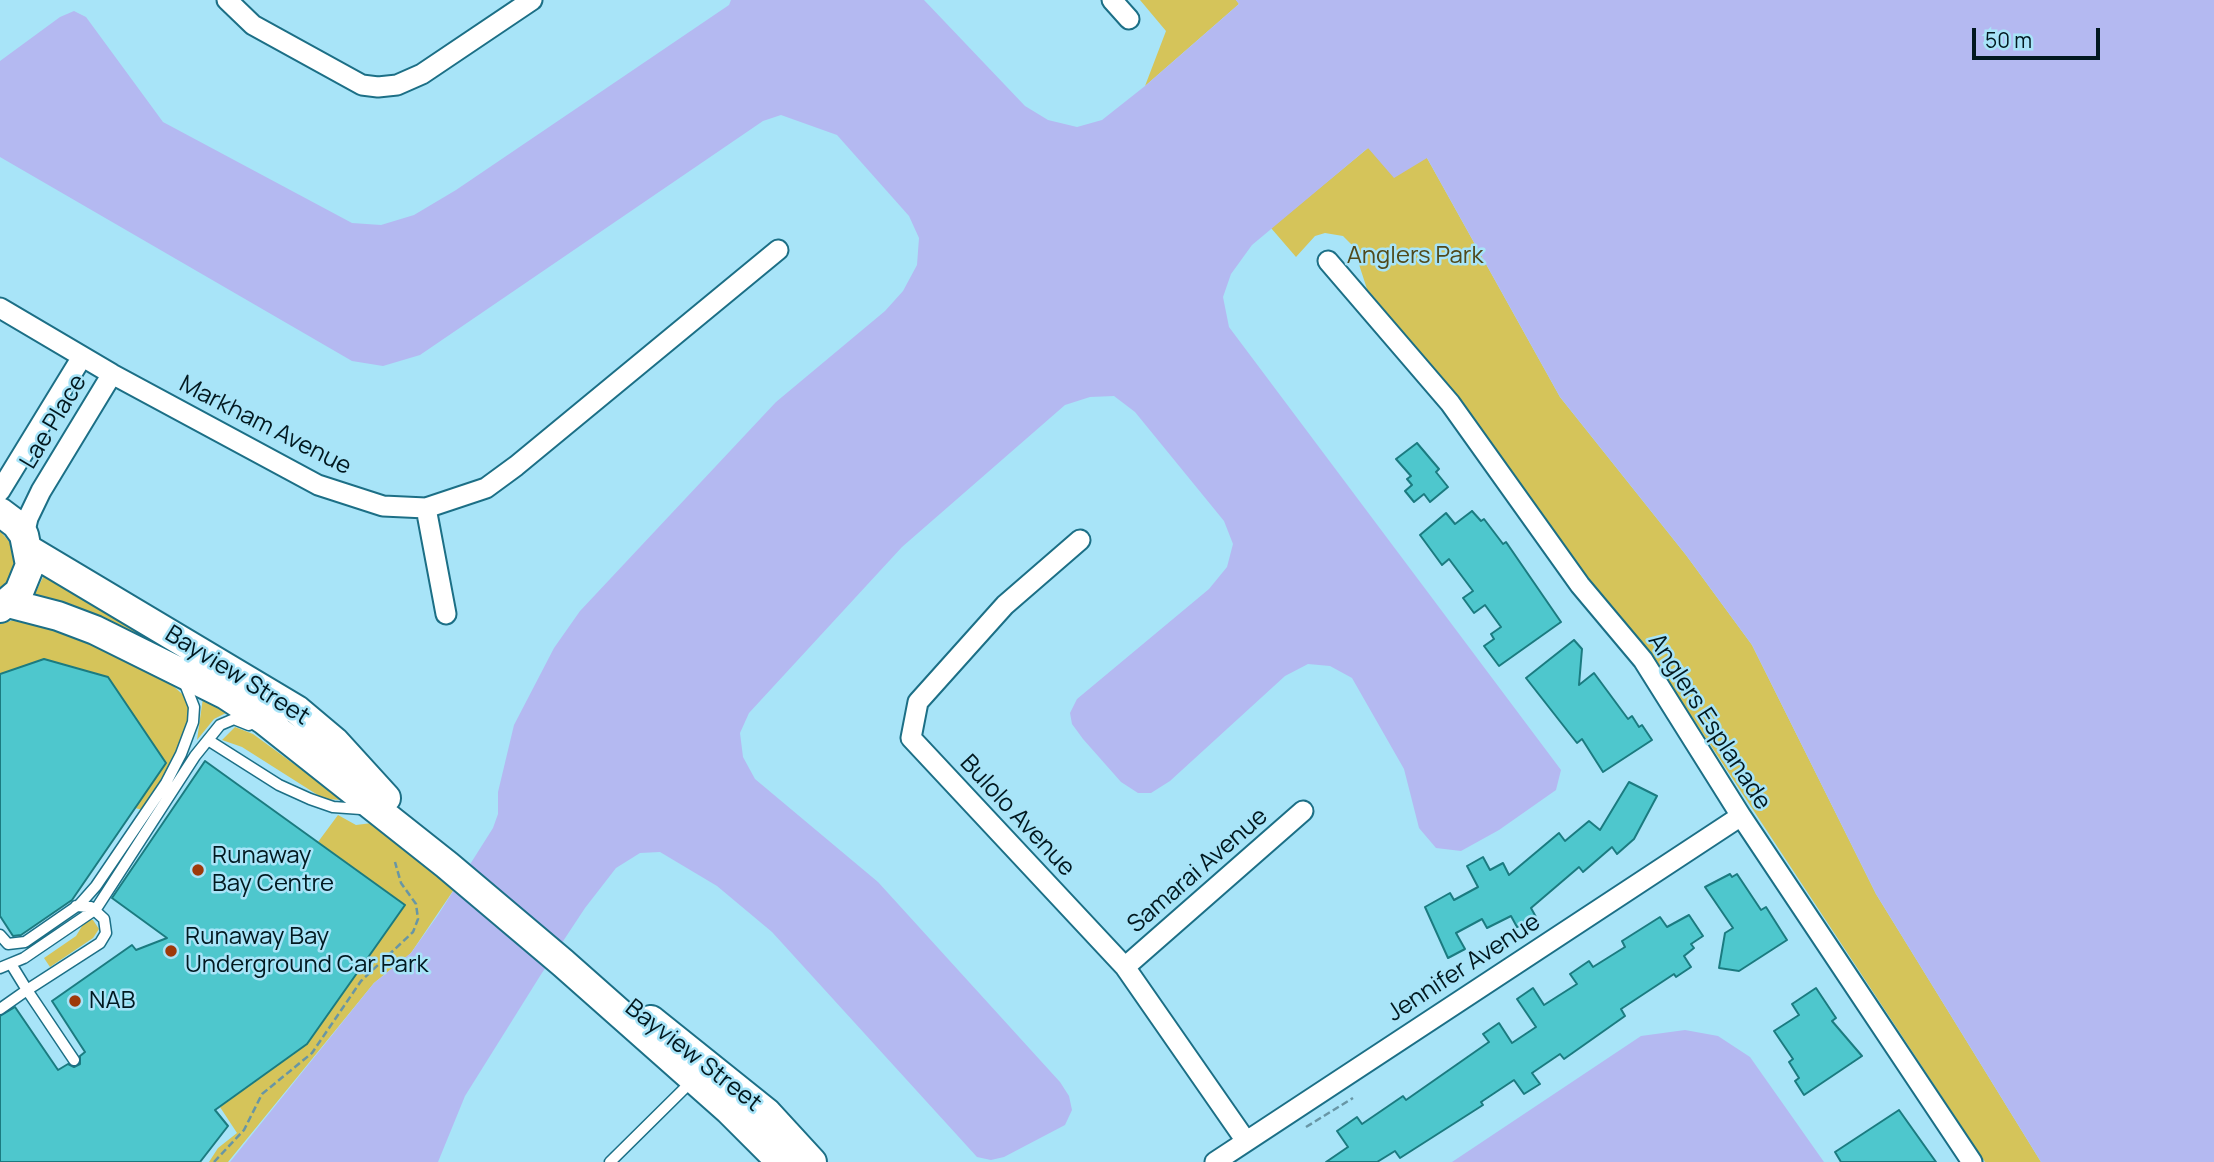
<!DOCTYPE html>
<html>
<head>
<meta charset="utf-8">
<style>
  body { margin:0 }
  #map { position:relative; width:2214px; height:1162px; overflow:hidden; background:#a8e4f8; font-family:Manrope,sans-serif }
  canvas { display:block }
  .scale { position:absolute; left:1972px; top:28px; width:128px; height:32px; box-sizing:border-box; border:4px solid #021920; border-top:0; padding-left:9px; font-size:21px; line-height:24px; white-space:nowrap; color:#021920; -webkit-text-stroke:5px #a8e4f8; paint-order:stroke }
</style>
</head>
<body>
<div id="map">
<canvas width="2214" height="1162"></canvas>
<div class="scale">50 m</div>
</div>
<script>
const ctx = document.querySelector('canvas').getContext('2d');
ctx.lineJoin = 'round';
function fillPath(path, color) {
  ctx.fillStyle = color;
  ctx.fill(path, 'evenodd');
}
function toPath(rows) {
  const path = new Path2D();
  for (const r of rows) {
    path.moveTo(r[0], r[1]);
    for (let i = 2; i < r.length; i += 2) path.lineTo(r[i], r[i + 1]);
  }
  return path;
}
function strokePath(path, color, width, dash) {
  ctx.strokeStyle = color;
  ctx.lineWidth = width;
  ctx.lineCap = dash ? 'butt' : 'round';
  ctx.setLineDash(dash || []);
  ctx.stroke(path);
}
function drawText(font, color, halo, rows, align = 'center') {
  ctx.font = font + ' Manrope,sans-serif';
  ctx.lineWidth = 5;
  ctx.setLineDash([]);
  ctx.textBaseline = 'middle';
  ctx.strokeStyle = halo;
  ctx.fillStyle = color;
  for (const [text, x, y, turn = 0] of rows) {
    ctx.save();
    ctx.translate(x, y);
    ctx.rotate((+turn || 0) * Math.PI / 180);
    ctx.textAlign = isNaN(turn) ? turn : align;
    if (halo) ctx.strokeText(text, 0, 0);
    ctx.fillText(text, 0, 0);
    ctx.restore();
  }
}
fillPath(toPath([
  [1140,0,1236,0,1239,4,1145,86,1166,31],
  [1368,148,1427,158,1560,397,1686,555,1752,645,1876,894,2041,1162,1985,1162,1661,670,1555,542,1470,413,1367,289,1353,246,1343,236,1325,233,1315,236,1296,257,1271,228],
  [0,531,12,545,15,564,10,581,0,591],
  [45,573,302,722,297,736,32,600],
  [17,619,65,625,172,685,189,700,187,728,165,779,143,810,135,808,166,763,108,677,44,659,0,674,0,624],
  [203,698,226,713,214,719,197,740],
  [235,727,253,734,343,800,324,799,242,747,222,740],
  [338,815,356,825,372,823,455,888,411,953,374,983,228,1162,209,1162,218,1148,237,1133,220,1107,307,1044,405,905,318,842],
  [87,918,93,920,99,929,93,938,50,967,44,958,76,936]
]), '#d5c45a');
fillPath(toPath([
  [731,0,924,0,1025,106,1048,120,1077,127,1102,120,1145,86,1239,4,1236,0,2214,0,2214,1162,2041,1162,1876,894,1752,645,1686,555,1560,397,1427,158,1394,178,1368,148,1252,245,1231,274,1223,297,1229,327,1561,770,1556,790,1499,830,1461,851,1436,848,1419,828,1404,769,1352,678,1330,666,1308,664,1285,676,1170,781,1151,793,1138,793,1121,782,1083,739,1072,724,1070,713,1077,699,1209,589,1227,567,1233,544,1224,521,1135,412,1114,396,1090,397,1065,405,902,547,749,713,740,733,743,757,755,779,878,882,1060,1082,1069,1096,1072,1110,1065,1125,1004,1157,991,1160,977,1157,772,932,717,886,660,852,640,853,616,868,585,908,540,976,465,1096,438,1162,230,1162,374,983,411,953,438,915,493,828,498,814,498,792,514,725,554,648,580,611,776,402,885,311,903,291,917,265,919,238,909,216,837,135,781,115,763,121,420,355,383,366,352,361,0,157,0,61,60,17,74,11,86,17,163,122,352,223,381,225,414,215,456,190,729,5],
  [1685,1030,1718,1036,1750,1057,1824,1162,1452,1162,1641,1036]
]), '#b4b9f1');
const building = toPath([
  [1417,443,1439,469,1436,472,1448,487,1430,502,1424,494,1414,502,1405,491,1412,485,1407,479,1411,476,1396,459,1417,443],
  [1472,511,1481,521,1484,519,1503,544,1506,542,1561,622,1499,666,1484,646,1494,639,1491,634,1501,627,1485,605,1474,613,1463,598,1473,591,1449,559,1442,565,1420,535,1446,513,1455,524,1472,511],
  [1574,640,1582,649,1579,685,1594,673,1628,719,1632,716,1639,727,1642,725,1652,740,1603,772,1582,739,1577,743,1526,678,1574,640],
  [44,659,108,677,166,763,72,900,21,935,13,936,0,916,0,674,44,659],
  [205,761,405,905,307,1044,215,1110,228,1126,200,1162,0,1162,0,1016,15,1007,58,1070,68,1064,74,1067,80,1064,80,1056,85,1052,52,1001,132,945,136,950,167,938,112,898,205,761],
  [1629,782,1657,796,1634,839,1617,854,1612,847,1583,872,1579,867,1531,908,1536,917,1517,927,1511,916,1487,928,1482,919,1456,933,1465,949,1448,958,1425,907,1450,893,1454,900,1478,887,1467,866,1483,857,1490,870,1503,863,1509,875,1559,833,1565,841,1589,821,1600,830,1629,782],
  [1730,874,1732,877,1737,874,1761,910,1766,907,1787,940,1739,971,1719,968,1725,933,1733,928,1705,887,1730,874],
  [1689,915,1703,936,1691,944,1694,948,1684,956,1691,967,1676,977,1674,974,1621,1009,1625,1016,1564,1059,1560,1054,1532,1073,1540,1084,1524,1094,1514,1080,1481,1102,1483,1105,1400,1158,1395,1151,1377,1162,1326,1162,1348,1147,1337,1131,1357,1117,1362,1124,1403,1096,1406,1100,1489,1042,1483,1034,1499,1023,1512,1043,1536,1027,1517,999,1533,988,1544,1005,1577,984,1570,974,1589,961,1593,967,1625,947,1622,941,1660,917,1667,927,1689,915],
  [1816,988,1836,1018,1832,1021,1862,1056,1804,1095,1795,1081,1799,1078,1789,1062,1793,1059,1774,1031,1799,1015,1792,1004,1816,988],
  [1899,1110,1936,1162,1841,1162,1835,1152,1899,1110]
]);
fillPath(building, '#4ec7cd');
strokePath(building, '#1b7b80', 2);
const service = toPath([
  [208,740,279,785,310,799,333,807,361,809],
  [0,935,8,944,25,942,80,904,96,886,166,783,181,754,193,722,194,707,185,684],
  [11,964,27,990,100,943,106,933,104,919,91,907,76,906],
  [0,968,24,958,96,909,195,756,220,725,234,719,249,725],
  [0,1009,27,990,74,1060],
  [610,1162,692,1081]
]);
const minor = toPath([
  [227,0,253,25,362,85,378,87,397,85,422,74,532,0],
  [1112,0,1129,19],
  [1328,261,1450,403,1580,585,1643,660,1741,816,1972,1162],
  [0,308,112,374,318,485,383,506,426,508,486,488,516,466,778,250],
  [0,491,82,357],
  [426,508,446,614],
  [24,535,28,518,41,491,112,374],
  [1080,540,1005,605,918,702,911,738,1125,967,1246,1141],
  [1125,967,1303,811],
  [1215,1162,1741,816]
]);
const secondary = toPath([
  [0,512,16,524,24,535,30,565,19,592,0,608],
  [29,550,297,710,335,742,386,798],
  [8,603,58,616,95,630,226,695,264,720,447,865,563,963,729,1110,781,1162],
  [651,1020,767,1113,812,1162]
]);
strokePath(service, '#1c6f86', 13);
strokePath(minor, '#1c6f86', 23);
strokePath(secondary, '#1c6f86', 32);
strokePath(toPath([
  [1306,1127,1353,1098],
  [214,1162,244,1130,262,1094,312,1053,361,981,413,932,418,919,416,904,401,883,395,862]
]), '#6896a5', 2.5, [7, 3.5]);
strokePath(service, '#fff', 10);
strokePath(minor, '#fff', 19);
strokePath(secondary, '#fff', 28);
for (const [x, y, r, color] of [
  [198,870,7,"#9e390a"],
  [171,951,7,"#9e390a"],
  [75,1001,7,"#9e390a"]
]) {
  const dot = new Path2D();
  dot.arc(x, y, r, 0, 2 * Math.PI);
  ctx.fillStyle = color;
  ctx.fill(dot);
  strokePath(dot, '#a8e4f8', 2.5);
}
drawText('24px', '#50491b', '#a8e4f8', [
  ["Anglers Park",1415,256]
]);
drawText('24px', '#021920', '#a8e4f8', [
  ["Lae Place",54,422,-59],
  ["Markham Avenue",265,426,27],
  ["Bayview Street",237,676,32],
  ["Anglers Esplanade",1709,722,57],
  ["Bulolo Avenue",1017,816,47],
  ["Samarai Avenue",1198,871,-41],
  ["Jennifer Avenue",1464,968,-33],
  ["Bayview Street",693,1056,38]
]);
drawText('24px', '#021920', '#a8e4f8', [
  ["Runaway",212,856],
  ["Bay Centre",212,884],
  ["Runaway Bay",185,937],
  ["Underground Car Park",185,965],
  ["NAB",89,1001]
], 'left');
</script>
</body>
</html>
